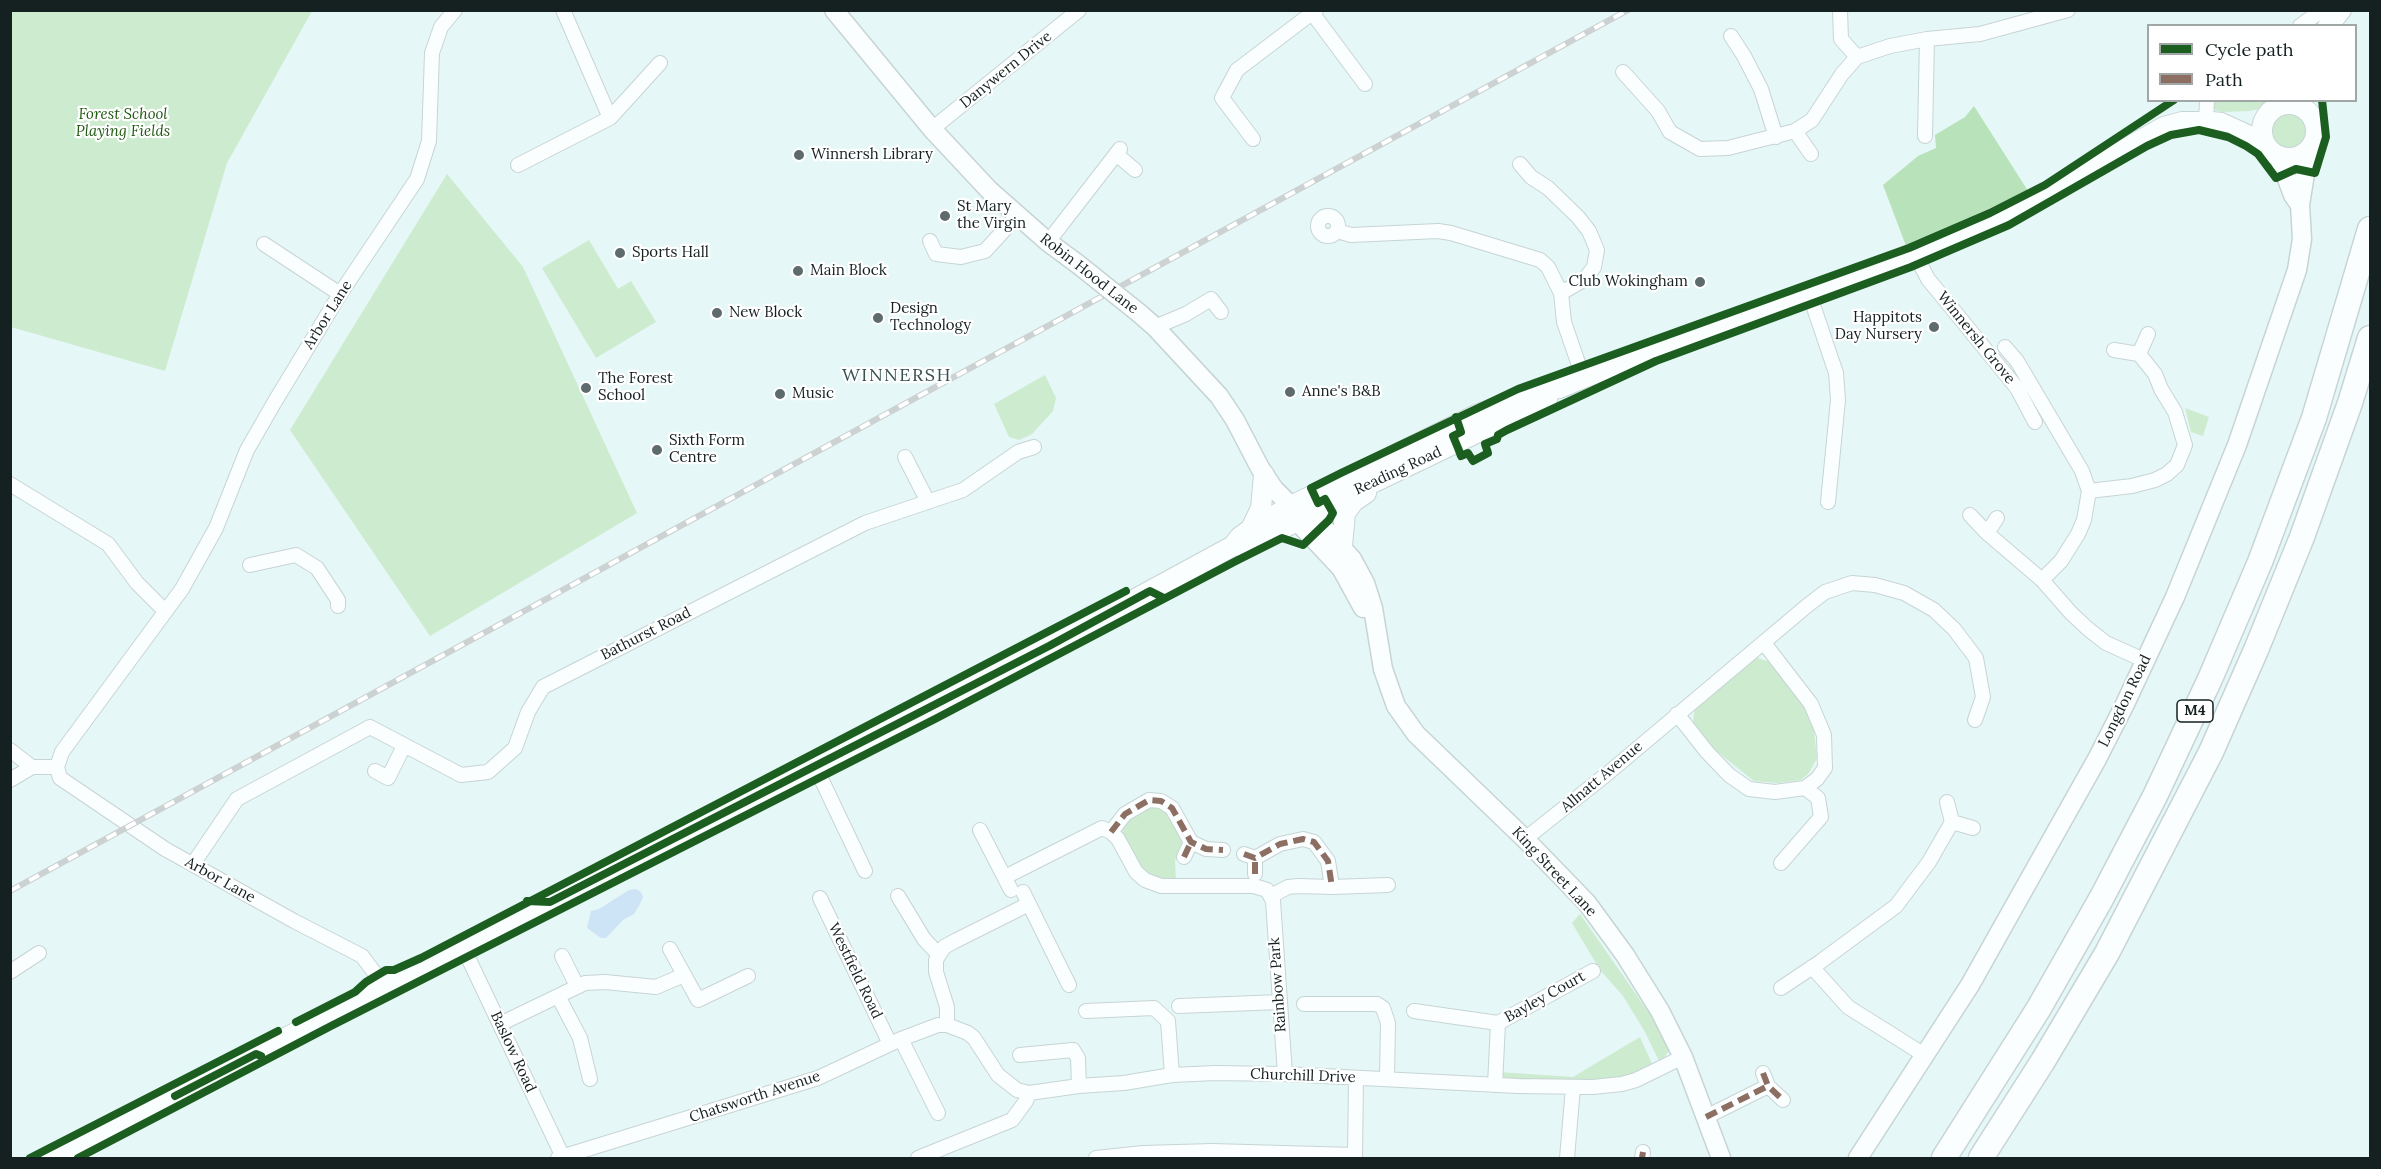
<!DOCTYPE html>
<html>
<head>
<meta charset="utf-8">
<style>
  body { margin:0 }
  #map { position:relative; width:2381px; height:1169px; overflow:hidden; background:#e6f7f7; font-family:Lora,serif }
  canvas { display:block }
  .frame { position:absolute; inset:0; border:12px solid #152021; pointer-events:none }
  .legend { position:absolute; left:2147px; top:24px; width:210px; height:78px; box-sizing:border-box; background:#fff; border:2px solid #a1a6a6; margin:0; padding:8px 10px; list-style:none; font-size:18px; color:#152021 }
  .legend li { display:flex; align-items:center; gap:12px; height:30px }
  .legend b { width:30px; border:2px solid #a1a6a6 }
</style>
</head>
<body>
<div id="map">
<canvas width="2381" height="1169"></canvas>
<div class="frame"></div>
<ul class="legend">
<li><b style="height:8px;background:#1b5e20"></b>Cycle path</li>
<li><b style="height:8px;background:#8d6e63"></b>Path</li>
</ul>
</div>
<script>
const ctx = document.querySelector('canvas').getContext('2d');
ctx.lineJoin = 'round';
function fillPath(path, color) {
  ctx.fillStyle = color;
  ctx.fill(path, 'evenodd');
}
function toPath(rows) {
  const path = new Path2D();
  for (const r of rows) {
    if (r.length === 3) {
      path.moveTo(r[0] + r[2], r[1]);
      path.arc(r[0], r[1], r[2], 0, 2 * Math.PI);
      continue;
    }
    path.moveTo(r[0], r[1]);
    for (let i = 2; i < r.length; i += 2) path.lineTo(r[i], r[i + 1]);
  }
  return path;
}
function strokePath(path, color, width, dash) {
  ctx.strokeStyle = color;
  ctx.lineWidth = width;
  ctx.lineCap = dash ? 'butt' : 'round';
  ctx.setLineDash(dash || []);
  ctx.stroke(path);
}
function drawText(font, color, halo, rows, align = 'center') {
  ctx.font = font + ' Lora,serif';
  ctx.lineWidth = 4.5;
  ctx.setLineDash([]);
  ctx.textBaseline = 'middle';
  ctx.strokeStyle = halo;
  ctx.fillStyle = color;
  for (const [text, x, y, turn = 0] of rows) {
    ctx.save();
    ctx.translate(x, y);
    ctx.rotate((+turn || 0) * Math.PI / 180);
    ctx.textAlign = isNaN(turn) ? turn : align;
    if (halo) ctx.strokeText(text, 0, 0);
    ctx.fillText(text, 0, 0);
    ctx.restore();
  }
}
fillPath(toPath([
  [10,11,312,11,227,163,165,371,11,327],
  [2211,100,2272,101,2260,109,2249,111,2222,112,2215,110],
  [2289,131,18],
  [447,174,523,267,637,513,430,636,290,430],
  [589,240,618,289,631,281,656,322,596,358,542,268],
  [1045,375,1056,398,1053,411,1032,434,1019,440,1009,437,994,404],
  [2185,408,2209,417,2203,436,2191,432],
  [1754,657,1774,663,1805,704,1814,730,1817,758,1809,773,1801,780,1778,783,1754,781,1714,749,1693,723,1695,704],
  [1155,805,1167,810,1182,837,1182,850,1175,860,1176,883,1162,881,1145,872,1137,864,1122,833,1126,819],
  [1580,914,1661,1030,1670,1049,1662,1061,1659,1061,1645,1032,1623,996,1600,970,1572,923],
  [1640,1037,1653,1066,1623,1079,1571,1082,1505,1078,1499,1072,1573,1077]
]), '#ccebcf');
fillPath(toPath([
  [1974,106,2028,191,1906,246,1883,185,1918,156,1936,148,1935,135,1965,117]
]), '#b8e2b9');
fillPath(toPath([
  [636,889,641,892,643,897,640,904,634,914,623,920,606,938,601,938,587,928,591,911,599,909,629,890]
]), '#cde3f6');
const street = toPath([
  [563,10,610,118],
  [1840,10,1841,39,1857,57],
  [1313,14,1365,84],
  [2300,26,2322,10],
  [1731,36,1744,56,1761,89,1776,137],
  [1623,72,1658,111,1670,132,1700,149,1728,148,1795,131,1812,120,1842,74,1857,57,1890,46,1927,39,1980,34,2068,10],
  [2206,121,2207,100],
  [932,129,1079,10],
  [1795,131,1811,154],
  [1925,136,1927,39],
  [1253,139,1222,98,1237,70,1316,10],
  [1116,154,1135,170],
  [1520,164,1531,177,1548,188,1578,217,1589,231,1597,250,1594,267,1585,279,1561,293],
  [518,165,610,118,660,63],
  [1328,226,10],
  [1337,231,1351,235,1438,231,1451,233,1540,260,1548,267,1561,293,1564,322,1583,377],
  [930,241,936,254,961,257,985,251,1017,216],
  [1048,242,1120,149],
  [264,244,340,294],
  [1915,254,1928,279,2017,388,2035,422],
  [1809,293,1836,373,1838,400,1828,502],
  [1155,327,1186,314,1211,299,1221,312],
  [2005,347,2017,361,2082,471,2089,491,2084,520,2078,534,2061,561,2042,580],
  [2139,354,2148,334],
  [905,457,928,502],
  [10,484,108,544,137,583,165,611],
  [2089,491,2132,486,2155,480,2167,474,2177,465,2185,445,2175,412,2161,389,2155,374,2139,354,2114,350],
  [1970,515,1987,533,2042,580,2071,613,2088,629,2106,643,2146,661],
  [1987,533,1997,518],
  [250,565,296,555,317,568,338,600,338,606],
  [1677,714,1707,752,1729,775,1749,789,1775,792,1805,788,1817,779,1825,768,1824,735,1811,704,1764,643],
  [10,750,32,767,57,767],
  [815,766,865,871],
  [375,771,388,778,404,746],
  [10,780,32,767],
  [1947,802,1952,822,1973,828],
  [980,830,1011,890],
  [1111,832,1125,814,1149,800,1161,801,1172,808,1191,842,1206,849,1223,850],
  [1525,839,1607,774,1808,605,1825,592,1852,583,1875,585,1904,593,1934,610,1954,629,1976,658,1983,697,1975,720],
  [1244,854,1255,858,1280,844,1303,839,1314,842,1328,861,1332,887],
  [1184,857,1191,842],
  [1781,863,1821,817,1818,798,1805,788],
  [193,864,237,799,370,727,461,775,488,772,515,748,528,712,543,687,865,523,963,490,1018,452,1034,447],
  [1255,874,1255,858],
  [1005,877,1102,828,1111,832,1118,839,1136,872,1145,880,1161,886,1254,886,1267,890,1273,901,1285,1074],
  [1023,892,1069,985],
  [898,896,924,939,939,955],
  [1271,896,1288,887,1298,886,1332,887,1388,885],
  [820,898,890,1044],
  [463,947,563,1157],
  [670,949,698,1000,748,976],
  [562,956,577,986],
  [1812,967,1848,1007,1926,1056],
  [10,972,39,953],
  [385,987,362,956,294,921,165,849,60,778,57,767,62,752,182,589,216,528,247,450,274,403,340,294,417,179,429,141,432,53,441,27,455,10],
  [1781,988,1820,962,1896,906,1929,862,1952,822],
  [558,996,580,1038,590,1079],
  [1304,1004,1377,1004,1383,1008,1388,1023,1387,1079],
  [1179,1006,1280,1002],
  [1086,1011,1154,1008,1168,1021,1172,1075],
  [1414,1011,1498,1023,1593,971],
  [500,1024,585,983,605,982,656,987,684,975],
  [947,1025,947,1007,936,972,936,960,939,955,944,947,955,941,1029,904],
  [901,1039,938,1113],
  [1020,1055,1073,1050,1078,1058,1079,1086],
  [1763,1073,1768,1086,1783,1100],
  [1495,1085,1498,1023],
  [1706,1117,1768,1086],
  [558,1158,818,1078,901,1039,938,1025,947,1025,968,1033,974,1038,998,1075,1017,1090,1029,1093,1079,1086,1124,1083,1172,1075,1215,1073,1285,1074,1518,1086,1593,1087,1622,1084,1636,1080,1683,1057],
  [918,1158,1012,1120,1026,1101,1029,1093],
  [1096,1158,1143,1153,1212,1151,1355,1155],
  [1355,1158,1356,1078],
  [1567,1158,1573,1088],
  [1642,1158,1643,1152]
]);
const secondary = toPath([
  [834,10,932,129,989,190,1048,242,1079,265],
  [2278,155,2293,195,2300,205],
  [1139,313,1155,327,1219,396,1235,420,1260,468,1274,489,1291,506,1322,526,1352,559,1365,583,1373,608,1383,669,1396,706,1416,734,1525,839,1587,903,1625,955,1660,1011,1683,1057,1721,1158],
  [1293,510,1297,521,1341,568,1363,608],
  [1858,1158,1970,985,2097,759,2125,704,2175,597,2237,445,2297,270,2302,239,2300,205,2309,148]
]);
const primary = toPath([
  [2328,26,2341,10],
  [2289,131,27],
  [1251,529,1261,508,1264,475],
  [1233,546,1255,543,1345,496,1547,399],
  [1342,546,1345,513,1354,501,1366,493],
  [52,1158,1049,646,1233,546,1240,537,1251,529,1291,506,1476,415,1545,390,1559,388,1640,355,1950,240,2047,193,2164,127,2182,122,2212,122,2221,123,2265,143]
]);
const highway = toPath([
  [1944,1158,2039,1008,2101,899,2155,796,2210,679,2260,562,2314,418,2370,229],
  [1981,1158,2043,1061,2107,953,2211,752,2256,650,2302,537,2350,403,2370,338]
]);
strokePath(street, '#c7d4d5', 16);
strokePath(secondary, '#c7d4d5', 21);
strokePath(primary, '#c7d4d5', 22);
strokePath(highway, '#c7d4d5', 27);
strokePath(street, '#fbfefe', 14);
strokePath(secondary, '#fbfefe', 18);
strokePath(primary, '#fbfefe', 20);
strokePath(highway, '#fbfefe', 24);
const rail = toPath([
  [10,891,1628,10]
]);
strokePath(rail, '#ccd1d1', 6);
strokePath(rail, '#fff', 4, [11]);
const secondaryBridge = toPath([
  [1079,265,1139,313]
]);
strokePath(secondaryBridge, '#c7d4d5', 21, []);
strokePath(secondaryBridge, '#fbfefe', 18);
strokePath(toPath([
  [1111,832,1125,814,1149,800,1161,801,1172,808,1191,842,1206,849,1223,850],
  [1244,854,1255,858,1280,844,1303,839,1314,842,1328,861,1332,887],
  [1184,857,1191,842],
  [1255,874,1255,858],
  [1763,1073,1768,1086,1783,1100],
  [1706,1117,1768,1086],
  [1642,1158,1643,1152]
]), '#8d6e63', 6, [12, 6]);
strokePath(toPath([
  [1456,417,1461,432,1453,436,1458,448,1461,456,1468,453,1473,461,1488,453,1485,444,1497,439,1498,435,1507,430,1656,361,1911,267,2009,225,2147,146,2171,135,2199,130,2228,137,2246,146,2258,154,2276,178,2296,169,2315,173,2326,137,2322,100],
  [527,901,550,902,1049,646,1150,591,1164,598],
  [296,1022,355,992,366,982,386,970,394,970,421,958,1126,591],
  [175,1096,256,1054,261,1056],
  [30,1158,278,1031],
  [78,1158,331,1026,935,719,1236,561,1282,538,1303,545,1329,520,1333,513,1325,499,1318,503,1311,488,1341,473,1518,389,1909,248,1990,213,2045,185,2174,100]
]), '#1b5e20', 8);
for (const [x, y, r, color] of [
  [799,155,6,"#5e6b6c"],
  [945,216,6,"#5e6b6c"],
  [620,253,6,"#5e6b6c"],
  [798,271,6,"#5e6b6c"],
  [1700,282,6,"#5e6b6c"],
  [717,313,6,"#5e6b6c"],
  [878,318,6,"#5e6b6c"],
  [1934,327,6,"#5e6b6c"],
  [586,388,6,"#5e6b6c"],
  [1290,392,6,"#5e6b6c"],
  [780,394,6,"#5e6b6c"],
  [657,450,6,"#5e6b6c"]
]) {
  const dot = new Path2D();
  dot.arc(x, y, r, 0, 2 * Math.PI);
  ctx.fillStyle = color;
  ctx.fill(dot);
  strokePath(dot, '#fff', 2);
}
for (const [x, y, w] of [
  [2195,711,36]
]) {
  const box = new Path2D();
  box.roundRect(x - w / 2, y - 11, w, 22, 4.5);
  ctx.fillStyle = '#fff';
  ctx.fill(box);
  strokePath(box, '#152021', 1.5);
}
drawText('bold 14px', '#152021', null, [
  ["M4",2195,711]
]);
drawText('15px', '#152021', '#fff', [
  ["Danywern Drive",1006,70,-39],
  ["Robin Hood Lane",1089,274,38],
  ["Arbor Lane",328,315,-58],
  ["Winnersh Grove",1976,338,51],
  ["Reading Road",1398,471,-25],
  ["Bathurst Road",646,634,-27],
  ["Longdon Road",2125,701,-64],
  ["Allnatt Avenue",1602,777,-40],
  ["King Street Lane",1554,872,47],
  ["Arbor Lane",220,880,29],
  ["Westfield Road",855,971,64],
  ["Rainbow Park",1278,985,-94],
  ["Bayley Court",1545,997,-29],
  ["Baslow Road",513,1052,65],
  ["Churchill Drive",1303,1076,2],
  ["Chatsworth Avenue",755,1097,-18]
]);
drawText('italic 15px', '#1e5810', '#fff', [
  ["Forest School",123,115],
  ["Playing Fields",123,132]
]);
drawText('15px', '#152021', '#fff', [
  ["Winnersh Library",811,155],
  ["St Mary",957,207],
  ["the Virgin",957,224],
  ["Sports Hall",632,253],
  ["Main Block",810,271],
  ["Club Wokingham",1688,282,"right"],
  ["Design",890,309],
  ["Technology",890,326],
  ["New Block",729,313],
  ["Happitots",1922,318,"right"],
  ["Day Nursery",1922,335,"right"],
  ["The Forest",598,379],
  ["School",598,396],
  ["Anne's B&B",1302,392],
  ["Music",792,394],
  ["Sixth Form",669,441],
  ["Centre",669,458]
], 'left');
ctx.letterSpacing = '1.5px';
drawText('18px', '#365050', '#fff', [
  ["WINNERSH",897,376]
]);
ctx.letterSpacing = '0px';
</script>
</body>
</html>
